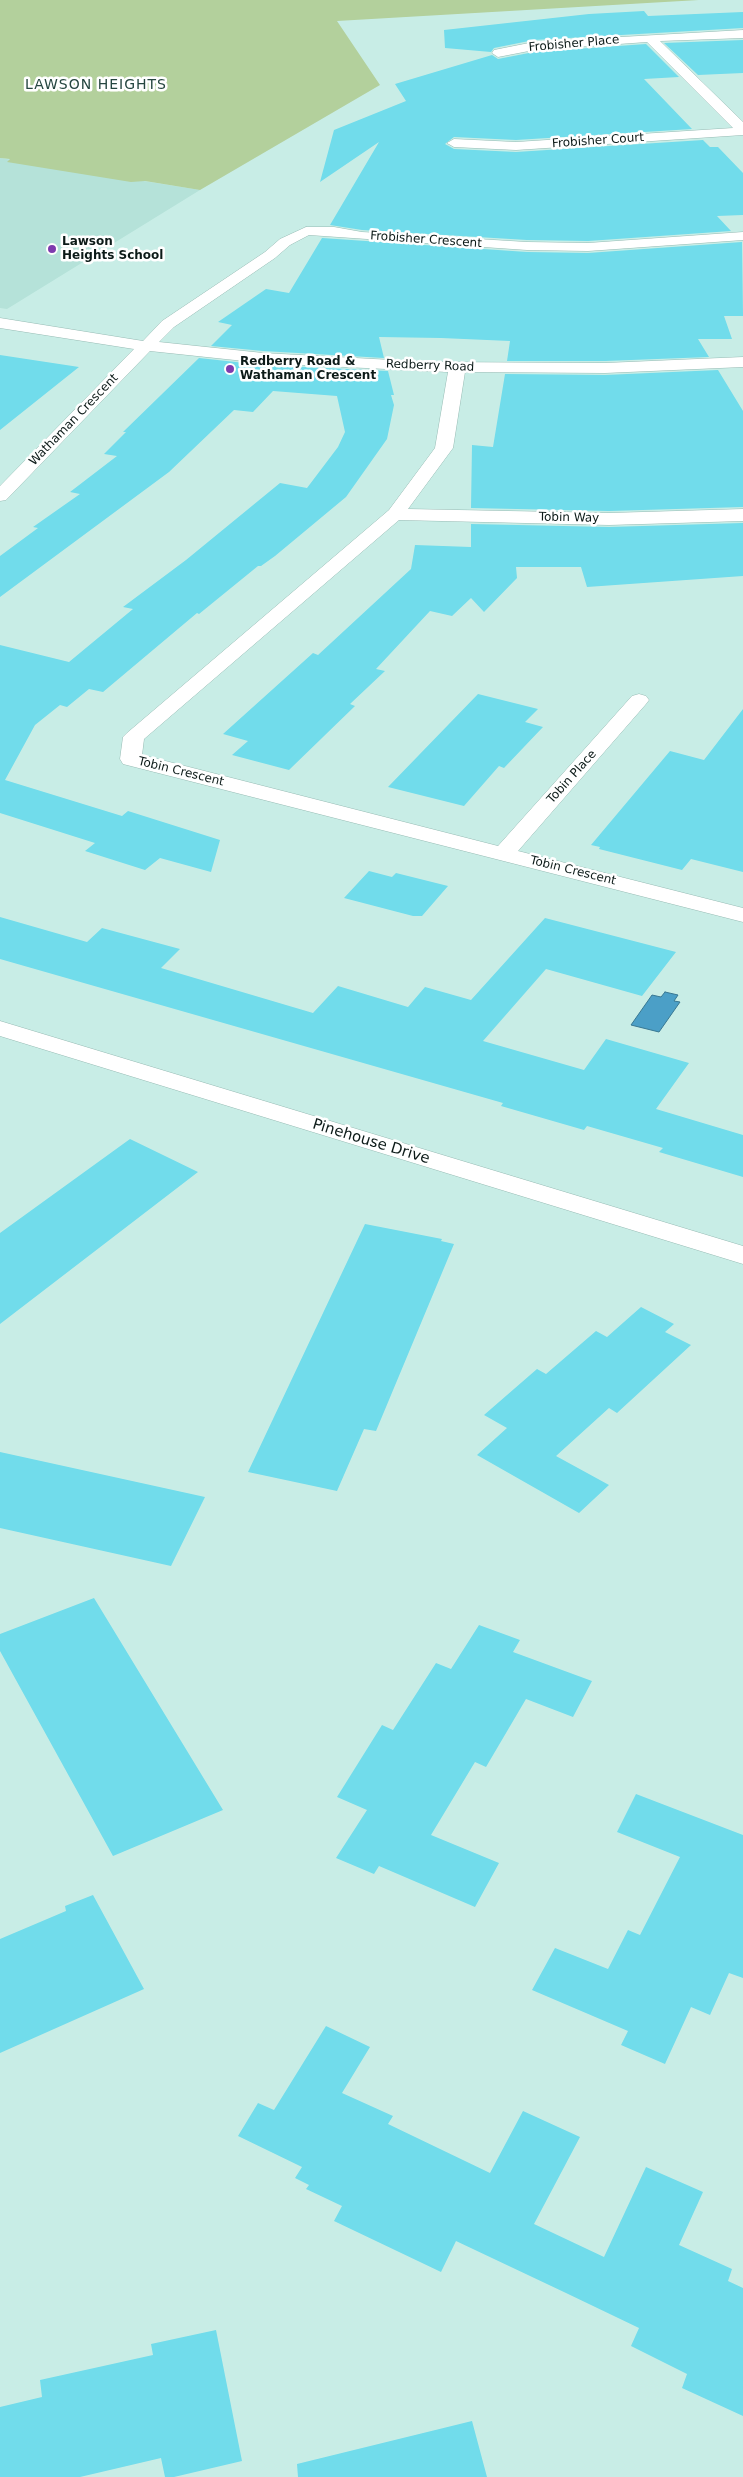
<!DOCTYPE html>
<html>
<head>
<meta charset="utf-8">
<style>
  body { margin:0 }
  canvas { display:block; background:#c8ede6 }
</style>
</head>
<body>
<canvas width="743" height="2477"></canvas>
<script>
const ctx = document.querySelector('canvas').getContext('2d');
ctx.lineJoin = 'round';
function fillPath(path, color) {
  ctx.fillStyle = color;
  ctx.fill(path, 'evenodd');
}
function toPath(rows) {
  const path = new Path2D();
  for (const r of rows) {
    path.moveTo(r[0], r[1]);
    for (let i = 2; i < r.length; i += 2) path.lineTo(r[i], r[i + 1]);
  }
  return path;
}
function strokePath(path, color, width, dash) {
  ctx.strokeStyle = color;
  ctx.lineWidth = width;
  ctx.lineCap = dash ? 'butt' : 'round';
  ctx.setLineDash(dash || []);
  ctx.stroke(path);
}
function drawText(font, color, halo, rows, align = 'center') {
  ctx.font = font + ' "DejaVu Sans",sans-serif';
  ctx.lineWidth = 5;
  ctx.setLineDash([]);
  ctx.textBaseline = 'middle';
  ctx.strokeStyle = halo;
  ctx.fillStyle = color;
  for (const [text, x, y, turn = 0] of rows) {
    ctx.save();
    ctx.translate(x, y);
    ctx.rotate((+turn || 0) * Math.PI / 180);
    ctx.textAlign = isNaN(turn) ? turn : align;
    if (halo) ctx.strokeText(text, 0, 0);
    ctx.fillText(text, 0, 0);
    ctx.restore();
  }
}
fillPath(toPath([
  [0,158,200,190,7,309,0,308]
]), '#b5e2d9');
fillPath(toPath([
  [0,0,699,0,337,21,380,85,200,190,145,181,131,182,7,162,10,159,0,158]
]), '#b3d09c');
const water = toPath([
  [665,992,678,995,674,1001,680,1002,659,1032,631,1025,652,995,661,997,665,992]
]);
fillPath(water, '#4b9fc7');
strokePath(water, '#387792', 1);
fillPath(toPath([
  [644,11,648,16,743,12,743,28,534,40,494,48,491,52,445,48,444,30,589,14],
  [743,40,743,73,698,75,664,43],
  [646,44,679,77,644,79,692,129,516,140,454,137,445,144,454,149,516,152,703,140,710,147,718,147,743,173,743,215,717,216,731,231,588,241,527,240,362,230,330,225,379,142,320,182,334,130,406,101,395,84,492,55,498,59,534,52],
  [322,238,527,252,588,253,742,242,743,316,724,316,732,339,698,339,709,357,605,361,507,361,510,341,441,338,379,337,384,358,263,351,211,346,232,325,218,322,266,289,289,293],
  [0,355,79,367,0,430],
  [199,358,263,365,388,371,394,395,391,395,394,405,387,439,346,497,275,556,261,566,258,566,199,614,197,613,103,692,89,689,67,707,60,705,35,725,5,780,122,816,128,811,220,840,211,872,160,858,145,870,85,851,95,843,0,813,0,645,69,662,133,609,123,607,186,560,280,483,307,488,338,447,345,432,337,396,273,391,253,412,234,410,169,472,0,597,0,556,38,528,33,527,80,494,70,492,117,456,104,454,126,432,123,432],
  [718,370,743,411,743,507,609,511,471,508,472,445,493,447,505,374,605,375],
  [743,523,743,576,587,587,581,567,516,567,517,578,484,612,471,598,452,616,430,611,376,669,385,671,350,704,355,706,289,770,232,755,248,741,223,734,313,653,318,655,411,569,415,545,471,547,471,524,609,527],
  [478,694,538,709,525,722,543,727,504,768,499,766,464,806,388,787],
  [743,709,743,872,691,859,682,870,599,849,600,847,591,845,670,751,704,760],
  [369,871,392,877,396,873,448,886,422,916,413,916,344,898],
  [0,917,87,942,102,928,180,949,161,968,313,1013,338,986,408,1007,425,987,471,1000,545,918,676,952,642,996,546,969,483,1041,584,1070,606,1039,689,1063,656,1109,743,1135,743,1177,659,1152,663,1148,587,1126,584,1130,501,1106,503,1103,0,959],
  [130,1139,198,1172,0,1324,0,1233],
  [365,1224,442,1239,441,1241,454,1244,376,1431,364,1429,337,1491,248,1472],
  [641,1307,674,1324,665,1332,691,1345,617,1413,609,1408,556,1456,609,1485,579,1513,477,1455,507,1428,484,1415,537,1369,546,1374,596,1331,607,1337],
  [0,1452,205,1497,171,1566,0,1528],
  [94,1598,223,1810,113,1856,0,1651,0,1634],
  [479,1625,520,1640,513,1652,592,1681,573,1717,526,1699,486,1767,475,1762,431,1835,499,1863,475,1907,379,1866,374,1874,336,1858,367,1810,337,1797,382,1725,393,1730,436,1663,451,1669],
  [636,1794,743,1835,743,1978,729,1973,710,2015,691,2007,665,2064,621,2045,628,2031,532,1990,555,1948,608,1969,628,1930,640,1935,680,1857,617,1832],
  [93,1895,144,1989,0,2053,0,1939,66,1911,65,1906],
  [326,2026,370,2047,342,2093,393,2116,388,2124,490,2173,523,2111,580,2137,534,2224,604,2257,646,2167,703,2192,679,2245,732,2269,728,2281,743,2288,743,2416,682,2388,687,2374,631,2346,639,2328,566,2293,456,2241,441,2272,334,2221,342,2206,306,2189,309,2185,295,2178,302,2167,238,2136,258,2103,274,2110],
  [216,2330,242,2461,174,2477,165,2477,161,2458,80,2477,0,2477,0,2407,42,2397,40,2380,153,2355,151,2344],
  [472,2421,487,2477,298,2477,297,2464]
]), '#71dceb');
const minor = toPath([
  [743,30,743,38,660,41,743,122,743,135,516,150,454,147,447,143,454,139,516,142,733,128,647,42,534,50,498,57,492,53,494,50,534,42,743,30],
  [306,227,334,227,362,232,527,242,588,243,743,232,743,240,588,251,527,250,309,235,290,245,275,258,174,327,159,342,263,353,429,362,605,363,743,357,743,367,605,373,465,372,453,448,408,509,609,513,743,509,743,521,609,525,399,520,144,739,142,755,498,846,632,696,639,694,646,696,649,700,646,704,518,851,743,908,743,922,123,764,120,759,123,737,127,733,389,510,435,448,448,372,263,363,150,351,6,500,0,501,0,486,134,349,0,328,0,318,143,341,162,321,265,252,280,239,306,227],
  [0,1021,743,1246,743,1264,0,1036,0,1021]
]);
strokePath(minor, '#97bbb4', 1);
fillPath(minor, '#fff');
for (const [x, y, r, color] of [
  [52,249,5,"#7e3bae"],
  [230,369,5,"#7e3bae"]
]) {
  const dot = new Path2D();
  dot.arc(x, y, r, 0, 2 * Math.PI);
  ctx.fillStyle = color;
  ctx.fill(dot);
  strokePath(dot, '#fff', 2);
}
drawText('12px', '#0c1a18', '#fff', [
  ["Frobisher Place",574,44,-5],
  ["Frobisher Court",598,141,-4],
  ["Frobisher Crescent",426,240,4],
  ["Redberry Road",430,366,2],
  ["Wathaman Crescent",74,420,-46],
  ["Tobin Way",569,518,1],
  ["Tobin Crescent",181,772,14],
  ["Tobin Place",572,777,-48],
  ["Tobin Crescent",573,871,14]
]);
drawText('bold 12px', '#0c1a18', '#fff', [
  ["Lawson",62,242],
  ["Heights School",62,256],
  ["Redberry Road &",240,362],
  ["Wathaman Crescent",240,376]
], 'left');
ctx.letterSpacing = '1px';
drawText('14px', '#254640', '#fff', [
  ["LAWSON HEIGHTS",96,85]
]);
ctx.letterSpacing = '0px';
drawText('15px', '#0c1a18', '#fff', [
  ["Pinehouse Drive",371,1142,17]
]);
</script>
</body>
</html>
